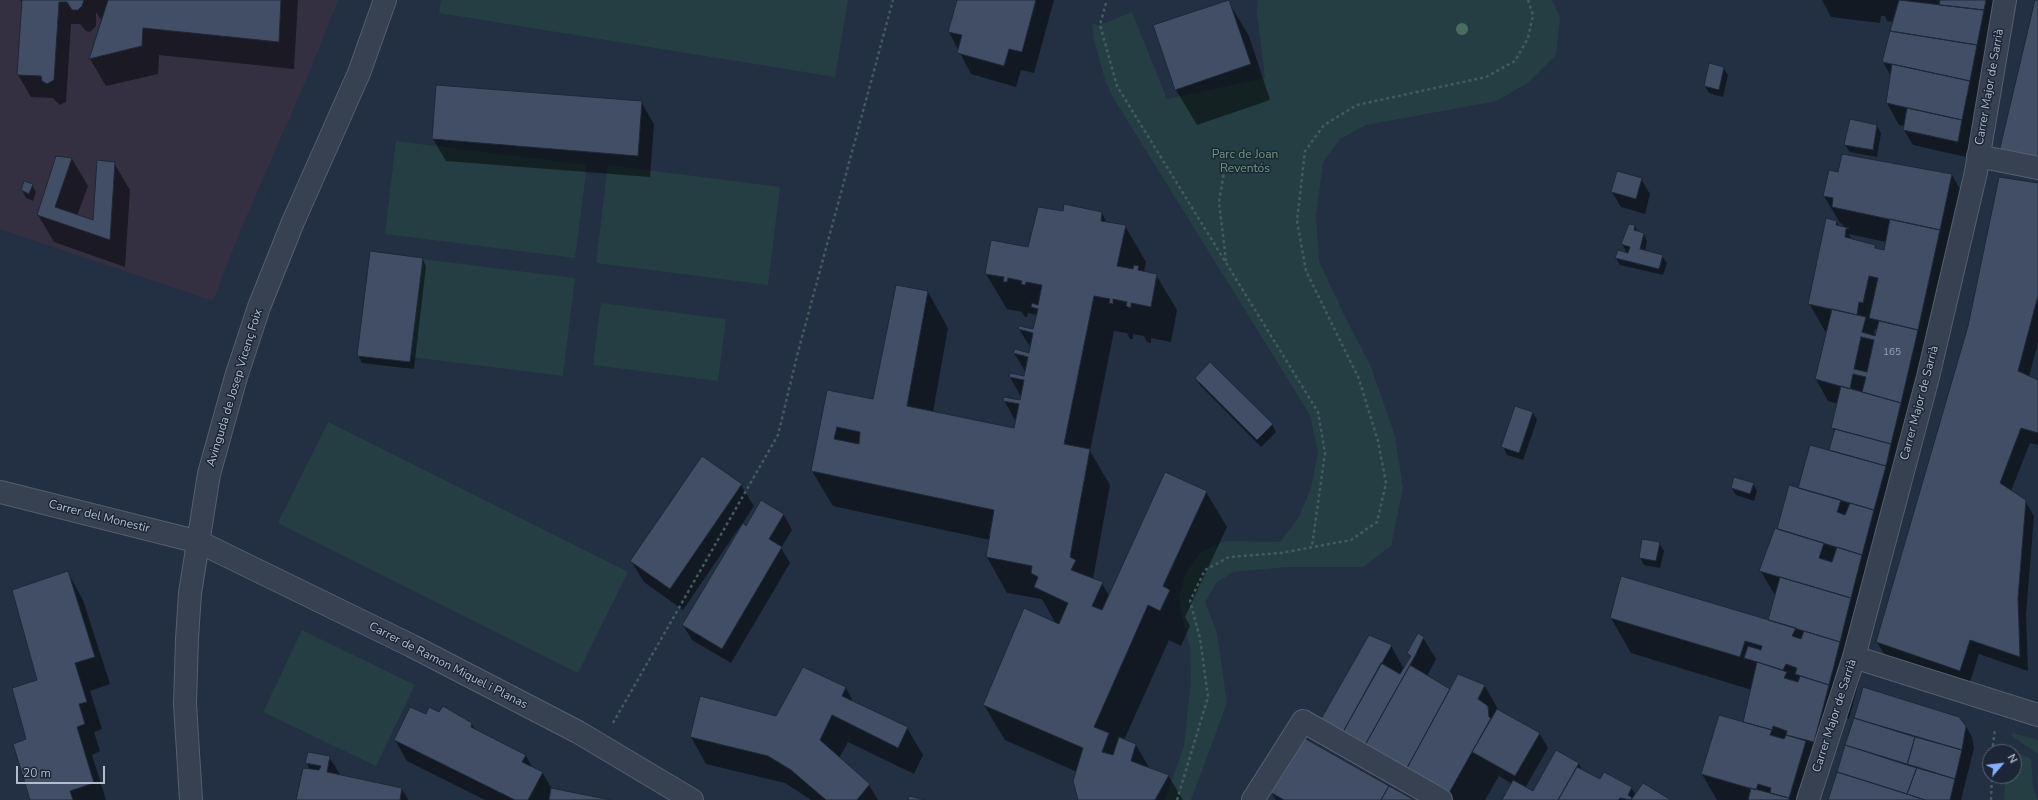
<!DOCTYPE html>
<html>
<head>
<meta charset="utf-8">
<style>
  body { margin:0 }
  #map { position:relative; width:2038px; height:800px; overflow:hidden; background:#232f43; font-family:"Nunito Sans",sans-serif }
  canvas { display:block }
  .north { position:absolute; left:1982px; top:744px; width:40px; height:40px; box-sizing:border-box; background:#1c2637; border:1px solid #596273; border-radius:50%; rotate:62deg; font-size:11px; font-weight:700; line-height:16px; text-align:center; color:#b4bccc }
  .north::after { content:''; display:block; margin:auto; width:14px; height:18px; background:#87aeff; clip-path:polygon(50% 0,100% 100%,50% 72%,0 100%) }
  .scale { position:absolute; left:16px; top:766px; width:89px; height:18px; box-sizing:border-box; border:2px solid #b4bccc; border-top:0; padding-left:5px; font-size:12px; line-height:14px; white-space:nowrap; color:#b4bccc; -webkit-text-stroke:3px #1c2637; paint-order:stroke }
</style>
</head>
<body>
<div id="map">
<canvas width="2038" height="800"></canvas>
<div class="north">N</div>
<div class="scale">20 m</div>
</div>
<script>
const ctx = document.querySelector('canvas').getContext('2d');
ctx.lineJoin = 'round';
function fillPath(path, color) {
  ctx.fillStyle = color;
  ctx.fill(path, 'evenodd');
}
function toPath(rows) {
  const path = new Path2D();
  for (const r of rows) {
    path.moveTo(r[0], r[1]);
    for (let i = 2; i < r.length; i += 2) path.lineTo(r[i], r[i + 1]);
  }
  return path;
}
function strokePath(path, color, width, dash) {
  ctx.strokeStyle = color;
  ctx.lineWidth = width;
  ctx.lineCap = dash ? 'butt' : 'round';
  ctx.setLineDash(dash || []);
  ctx.stroke(path);
}
function drawText(font, color, halo, rows, align = 'center') {
  ctx.font = font + ' "Nunito Sans",sans-serif';
  ctx.lineWidth = 3;
  ctx.setLineDash([]);
  ctx.textBaseline = 'middle';
  ctx.strokeStyle = halo;
  ctx.fillStyle = color;
  for (const [text, x, y, turn = 0] of rows) {
    ctx.save();
    ctx.translate(x, y);
    ctx.rotate((+turn || 0) * Math.PI / 180);
    ctx.textAlign = isNaN(turn) ? turn : align;
    if (halo) ctx.strokeText(text, 0, 0);
    ctx.fillText(text, 0, 0);
    ctx.restore();
  }
}
fillPath(toPath([
  [0,0,338,0,310,71,241,229,213,301,0,229]
]), '#343042');
fillPath(toPath([
  [441,0,848,0,835,77,439,13],
  [1258,0,1552,0,1560,17,1556,55,1529,82,1497,101,1366,125,1340,139,1323,162,1316,216,1319,261,1345,317,1371,367,1395,436,1403,488,1391,546,1363,567,1287,567,1233,572,1216,583,1205,602,1217,633,1227,703,1191,800,1165,800,1184,746,1191,680,1190,647,1180,609,1179,596,1185,575,1200,553,1225,541,1280,542,1299,517,1311,488,1318,452,1310,415,1114,99,1106,83,1094,41,1092,24,1100,25,1132,12,1167,99,1265,78,1257,13],
  [396,141,587,165,575,258,385,234],
  [608,165,780,187,768,285,596,263],
  [422,259,575,278,563,376,411,357],
  [601,303,726,319,718,381,593,365],
  [328,422,628,572,578,673,278,523],
  [302,630,415,685,376,766,263,712],
  [2012,733,2038,740,2038,754,2013,737],
  [2014,753,2031,758,2033,787,2038,800,2004,800,2005,776,2014,776]
]), '#253e43');
fillPath(toPath([
  [20,0,298,0,294,69,159,55,158,74,106,86,90,59,102,21,96,12,96,26,90,32,86,31,80,24,71,24,66,102,60,105,53,98,31,97,18,75,23,6],
  [958,0,1054,0,1034,73,1021,70,1016,87,971,74,949,32],
  [1822,0,2011,0,1975,141,1970,140,1966,157,1913,145,1904,130,1905,126,1899,125,1887,103,1891,76,1883,62,1894,22,1887,21,1885,16,1881,16,1880,23,1831,17],
  [1228,1,1249,36,1270,100,1197,125,1176,90,1154,26],
  [1723,68,1728,75,1723,97,1709,93,1705,86],
  [437,86,641,102,654,124,650,177,446,161,433,139],
  [1877,126,1881,133,1877,157,1850,152,1845,145],
  [57,158,72,159,88,186,77,216,94,221,114,163,130,190,125,267,54,242,38,215],
  [1839,173,1952,175,1967,202,1855,670,1860,678,1849,719,1843,717,1830,769,1820,766,1819,800,1717,800,1702,774,1743,723,1752,690,1631,653,1611,618,1769,621,1776,597,1760,570,1778,530,1799,489,1831,452,1835,432,1832,428,1838,404,1828,401,1816,379,1827,331,1825,331,1809,303,1837,222,1840,227,1845,228,1842,224,1840,223,1824,196],
  [1849,234,1886,242,1884,251,1877,249,1875,246,1852,240],
  [1875,329,1877,330,1876,337,1874,333],
  [1641,179,1650,194,1645,214,1621,207,1612,192],
  [2038,184,2038,342,2029,377,2038,381,2038,445,2030,443,2011,491,2025,501,2034,516,2026,614,2028,671,1979,654,1969,685,1886,657,1877,642],
  [32,185,36,192,33,201,26,198,22,190],
  [1064,212,1102,213,1107,223,1125,226,1146,262,1144,272,1156,275,1177,310,1171,342,1151,338,1151,343,1147,342,1144,336,1133,334,1133,339,1130,339,1127,333,1114,331,1090,451,1110,485,1093,579,1102,583,1109,596,1206,492,1227,527,1185,617,1190,626,1181,646,1169,640,1124,740,1136,745,1150,769,1168,775,1183,800,1079,800,1077,772,1005,740,984,705,1056,624,1042,599,1007,593,987,557,990,540,833,506,812,471,828,391,874,400,928,292,948,328,933,412,1015,429,1016,422,1004,400,1020,402,1021,397,1010,377,1025,378,1026,373,1014,353,1029,354,1031,348,1019,329,1034,330,1037,315,1028,313,1027,317,1025,317,1022,312,1007,309,986,274,1029,248],
  [1630,225,1635,226,1638,232,1643,233,1647,241,1645,251,1662,256,1667,263,1663,275,1620,265,1616,258,1627,253,1622,244],
  [422,258,426,266,414,369,362,363,358,355],
  [1196,378,1272,424,1276,432,1261,447,1200,385],
  [1533,413,1537,420,1523,460,1507,455,1503,447],
  [1753,484,1757,491,1754,501,1736,495,1732,488],
  [741,485,754,506,742,524,746,527,762,502,784,515,792,530,781,548,790,563,731,663,692,640,683,625,742,525,741,525,683,610,644,582,631,561],
  [1659,543,1664,551,1660,568,1644,565,1640,557],
  [68,573,83,600,110,684,90,691,102,729,94,732,100,751,92,755,106,800,31,800,27,740,39,681],
  [1423,638,1436,659,1427,676,1451,690,1459,675,1485,686,1499,711,1539,733,1548,748,1525,788,1533,792,1557,751,1579,764,1583,771,1600,781,1631,788,1636,795,1668,800,1503,800,1512,784,1499,776,1485,800,1426,800,1322,719,1391,646,1404,669,1411,657,1409,653],
  [803,668,846,688,854,703,907,728,923,755,914,774,848,742,839,758,869,785,878,800,811,800,785,783,706,764,691,737,777,717],
  [1864,689,1959,718,1963,721,1972,737,1974,748,1961,800,1829,800],
  [440,713,471,723,476,731,526,756,533,768,542,772,552,789,606,800,485,800,407,761,395,740,426,715],
  [329,757,341,776,402,789,408,800,297,800,310,770,307,763],
  [1271,792,1412,800,1276,800]
]), '#0007');
const building = toPath([
  [22,0,84,0,82,6,78,10,72,10,67,2,59,2,54,80,47,84,42,81,41,76,17,75,22,0],
  [108,0,281,0,279,42,143,28,142,46,89,59,108,0],
  [957,0,1036,0,1022,52,1009,49,1004,66,957,53,962,35,948,32,957,0],
  [1229,0,1251,64,1175,90,1153,25,1229,0],
  [1899,0,1984,10,1977,45,1890,31,1899,0],
  [1940,0,1986,0,1984,10,1939,5,1940,0],
  [2035,0,2038,0,2038,160,1999,152,2035,0],
  [1890,31,1977,45,1970,81,1882,62,1890,31],
  [1709,63,1724,67,1719,90,1704,86,1709,63],
  [1892,64,1970,81,1962,120,1886,103,1892,64],
  [436,85,642,101,638,156,432,139,436,85],
  [1907,108,1962,120,1958,142,1903,130,1907,108],
  [1850,119,1877,125,1873,150,1844,145,1850,119],
  [1842,154,1952,174,1940,230,1832,207,1833,198,1823,196,1829,170,1838,172,1842,154],
  [56,156,72,158,55,207,93,220,97,160,115,162,110,240,37,215,56,156],
  [1617,171,1642,178,1636,199,1611,192,1617,171],
  [1999,177,2038,183,2038,296,2018,371,2038,380,2038,433,2021,428,2000,483,2026,500,2018,598,2020,657,1970,640,1960,671,1876,642,1968,326,1999,177],
  [24,181,33,184,29,194,21,190,24,181],
  [1064,204,1102,212,1101,221,1126,225,1117,266,1133,269,1134,265,1139,266,1138,270,1157,274,1151,307,1131,303,1131,308,1126,306,1127,302,1113,299,1113,304,1109,303,1110,299,1094,296,1064,444,1090,449,1070,557,1076,560,1071,570,1103,582,1092,606,1102,610,1165,472,1207,491,1163,586,1170,590,1160,611,1148,605,1094,727,1109,733,1102,752,1113,755,1119,737,1136,744,1131,761,1169,775,1155,800,1078,800,1073,781,1083,748,983,705,1024,608,1059,624,1068,603,1034,587,1038,577,1031,573,1032,566,986,557,994,510,811,471,827,390,873,399,896,285,928,291,907,406,1014,428,1019,404,1003,401,1004,397,1020,400,1024,380,1009,377,1010,373,1024,376,1028,357,1013,353,1015,349,1029,353,1033,333,1018,329,1019,326,1033,329,1038,309,1031,307,1032,303,1038,305,1042,285,1026,282,1025,285,1021,284,1022,281,1008,278,1007,282,1003,282,1004,277,985,274,991,240,1028,247,1038,207,1063,211,1064,204],
  [837,427,860,432,859,444,834,439,837,427],
  [1826,218,1837,221,1836,225,1849,228,1846,229,1845,237,1875,245,1875,248,1884,250,1890,219,1940,230,1918,330,1869,318,1878,278,1869,276,1863,303,1859,302,1857,315,1808,304,1826,218],
  [1629,224,1635,225,1634,230,1644,233,1640,249,1663,255,1659,269,1615,258,1618,250,1628,253,1630,247,1621,244,1629,224],
  [370,251,423,258,410,362,357,356,370,251],
  [1832,309,1866,317,1862,332,1875,336,1879,321,1918,330,1901,403,1862,392,1866,377,1853,374,1850,389,1815,379,1832,309],
  [1861,337,1874,340,1867,372,1854,369,1861,337],
  [1210,362,1273,424,1257,440,1195,378,1210,362],
  [1841,386,1901,403,1891,444,1831,428,1841,386],
  [1515,406,1533,412,1519,453,1501,447,1515,406],
  [1835,429,1891,444,1886,466,1829,450,1835,429],
  [1810,445,1886,466,1874,510,1798,488,1810,445],
  [702,456,742,484,670,589,630,561,702,456],
  [1734,477,1754,483,1750,494,1731,488,1734,477],
  [1789,485,1841,500,1837,512,1845,515,1850,503,1874,510,1862,555,1777,529,1789,485],
  [761,500,784,514,769,539,782,547,722,649,682,625,743,523,746,526,761,500],
  [1775,528,1824,543,1819,558,1832,562,1837,547,1862,555,1851,598,1759,571,1775,528],
  [1642,539,1660,542,1656,561,1639,558,1642,539],
  [68,571,95,657,75,663,87,702,79,704,85,724,77,727,94,783,70,791,73,800,30,800,13,744,26,739,12,688,37,680,12,590,68,571],
  [1621,576,1796,628,1792,636,1801,639,1804,631,1840,642,1829,685,1795,674,1797,668,1786,664,1783,670,1744,658,1748,646,1761,650,1762,646,1745,641,1740,657,1610,618,1621,576],
  [1780,577,1851,598,1840,642,1768,620,1780,577],
  [1418,633,1424,637,1415,656,1365,745,1343,732,1381,663,1400,674,1411,656,1407,653,1418,633],
  [1369,635,1392,645,1343,732,1321,719,1369,635],
  [1757,662,1787,672,1784,678,1798,682,1800,676,1829,685,1814,742,1786,735,1787,731,1773,726,1772,730,1743,722,1757,662],
  [1410,665,1450,689,1407,768,1365,745,1410,665],
  [803,667,846,687,842,696,908,727,898,748,832,715,820,740,870,784,857,800,826,800,791,770,768,756,690,737,700,696,776,716,803,667],
  [1458,674,1485,685,1478,699,1488,706,1489,717,1491,718,1449,793,1407,768,1458,674],
  [1863,687,1959,717,1966,726,1962,750,1854,718,1863,687],
  [443,706,472,723,471,727,526,755,522,762,543,772,528,800,515,800,394,740,410,707,426,714,429,707,439,712,443,706],
  [1497,709,1540,733,1515,776,1472,752,1497,709],
  [1719,715,1772,730,1770,735,1784,739,1786,735,1806,741,1789,798,1770,793,1771,788,1758,784,1756,790,1701,774,1719,715],
  [1854,718,1915,737,1907,765,1845,745,1854,718],
  [1915,737,1962,750,1955,779,1907,765,1915,737],
  [1304,738,1389,786,1381,800,1284,800,1270,792,1304,738],
  [1845,745,1917,767,1907,794,1837,772,1845,745],
  [1556,750,1579,763,1558,800,1502,800,1513,780,1533,791,1556,750],
  [308,752,330,756,327,772,402,788,400,800,296,800,303,768,319,770,321,766,305,763,308,752],
  [1577,767,1600,779,1604,772,1632,787,1628,795,1632,798,1631,800,1620,798,1618,800,1558,800,1577,767],
  [1917,767,1955,779,1950,800,1925,800,1907,794,1917,767],
  [1837,772,1907,794,1925,800,1828,800,1837,772],
  [1643,783,1671,800,1631,800,1643,783],
  [1389,786,1409,797,1414,800,1381,800,1389,786],
  [551,788,611,800,549,800,551,788],
  [1751,788,1789,798,1789,800,1748,800,1751,788],
  [909,796,925,800,908,800,909,796]
]);
fillPath(building, '#424e65');
strokePath(building, '#1e2839', 1);
const minor = toPath([
  [1978,156,2038,168],
  [0,492,199,542,412,646,578,732,692,800],
  [1854,657,2038,715],
  [191,800,185,704,187,639,190,593,209,474,236,377,259,307,293,222,359,73,385,0],
  [1253,800,1303,721,1441,800],
  [1808,800,1854,657,1928,377,1976,172,2005,0]
]);
strokePath(minor, '#555f6f', 24);
strokePath(toPath([
  [1106,3,1100,25,1117,86,1318,412,1325,453,1312,546],
  [1226,261,1219,202,1226,160],
  [613,723,778,435,798,352,893,0],
  [1992,752,1995,729],
  [1177,800,1208,697,1200,638,1190,601,1205,570,1229,557,1281,553,1351,540,1377,522,1386,483,1378,441,1359,379,1306,271,1297,221,1305,151,1324,125,1357,105,1486,77,1515,61,1528,38,1533,15,1528,0],
  [1991,800,1992,776]
]), '#435b60', 2.5, [3, 3]);
strokePath(minor, '#384152', 22);
ctx.fillStyle = '#4a6d61';
for (const [x, y] of [
  [1462,29]
]) {
  ctx.beginPath();
  ctx.arc(x, y, 6, 0, 2 * Math.PI);
  ctx.fill();
}
drawText('10px', '#98a0b2', null, [
  ["165",1892,353]
]);
drawText('12px', '#b4bccc', '#1c2637', [
  ["Carrer Major de Sarrià",1990,87,-80],
  ["Avinguda de Josep Vicenç Foix",235,388,-73],
  ["Carrer Major de Sarrià",1920,403,-75],
  ["Carrer del Monestir",99,517,14],
  ["Carrer de Ramon Miquel i Planas",448,666,27],
  ["Carrer Major de Sarrià",1835,716,-72]
]);
drawText('12px', '#699f79', '#1c2637', [
  ["Parc de Joan",1245,155],
  ["Reventós",1245,169]
]);
</script>
</body>
</html>
